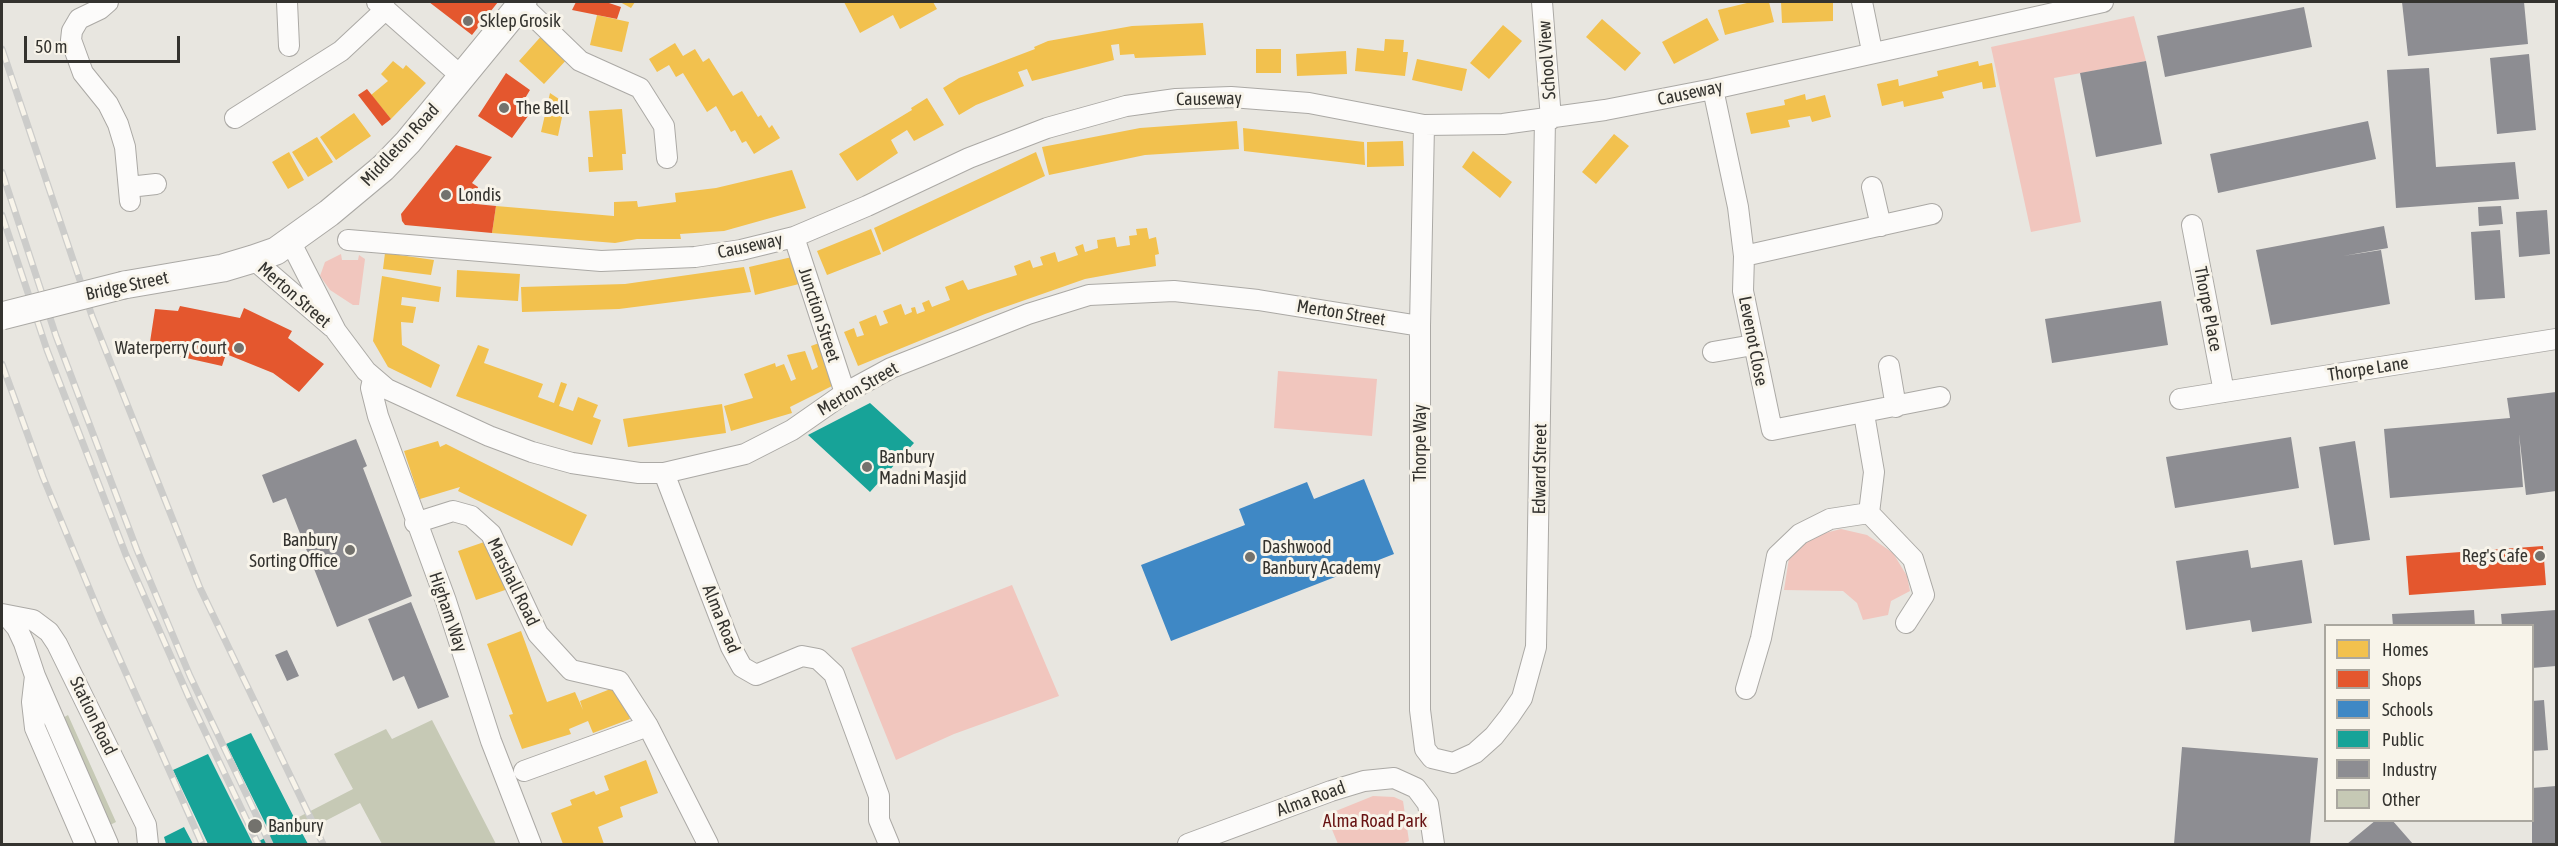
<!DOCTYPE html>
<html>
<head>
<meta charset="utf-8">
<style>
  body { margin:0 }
  #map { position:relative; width:2558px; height:846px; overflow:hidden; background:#e8e6e0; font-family:"Asap Condensed",sans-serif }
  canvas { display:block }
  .frame { position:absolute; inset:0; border:3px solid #34332f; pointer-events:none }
  .legend { position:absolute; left:2324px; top:624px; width:210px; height:198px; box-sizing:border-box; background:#f8f4ea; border:2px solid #aaa79f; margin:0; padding:8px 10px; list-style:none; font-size:18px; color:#34332f }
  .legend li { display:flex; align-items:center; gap:12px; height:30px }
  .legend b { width:30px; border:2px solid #aaa79f }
  .scale { position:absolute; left:24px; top:36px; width:156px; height:27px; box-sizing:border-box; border:3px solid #34332f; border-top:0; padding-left:8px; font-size:18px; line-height:21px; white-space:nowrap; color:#34332f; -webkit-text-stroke:4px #f8f4ea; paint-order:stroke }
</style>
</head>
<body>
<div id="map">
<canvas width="2558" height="846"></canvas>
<div class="frame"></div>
<ul class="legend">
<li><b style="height:16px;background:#f2c14e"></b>Homes</li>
<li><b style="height:16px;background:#e4572e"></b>Shops</li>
<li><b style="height:16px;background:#3f88c5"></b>Schools</li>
<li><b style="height:16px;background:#17a398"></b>Public</li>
<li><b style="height:16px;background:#8d8d92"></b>Industry</li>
<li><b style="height:16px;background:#c6c9b5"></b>Other</li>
</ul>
<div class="scale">50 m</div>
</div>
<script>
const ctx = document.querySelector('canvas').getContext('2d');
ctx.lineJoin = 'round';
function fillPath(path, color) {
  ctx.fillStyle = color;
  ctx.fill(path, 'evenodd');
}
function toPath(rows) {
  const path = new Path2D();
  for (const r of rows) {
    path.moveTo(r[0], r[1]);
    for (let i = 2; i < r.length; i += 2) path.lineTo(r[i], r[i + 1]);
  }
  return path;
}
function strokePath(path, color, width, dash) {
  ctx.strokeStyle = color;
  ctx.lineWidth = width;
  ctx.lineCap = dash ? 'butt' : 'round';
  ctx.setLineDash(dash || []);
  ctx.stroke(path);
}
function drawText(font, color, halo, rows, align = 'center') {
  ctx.font = font + ' "Asap Condensed",sans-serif';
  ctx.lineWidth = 6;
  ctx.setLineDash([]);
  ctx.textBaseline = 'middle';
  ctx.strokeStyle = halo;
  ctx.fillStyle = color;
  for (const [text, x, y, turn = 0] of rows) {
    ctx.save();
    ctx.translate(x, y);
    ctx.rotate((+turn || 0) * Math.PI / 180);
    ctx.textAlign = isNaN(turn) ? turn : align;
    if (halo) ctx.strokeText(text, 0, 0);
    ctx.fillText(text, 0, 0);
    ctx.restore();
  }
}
fillPath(toPath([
  [2134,16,2146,61,2054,78,2081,222,2031,232,1991,47],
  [341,254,342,260,358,260,359,255,365,259,359,305,353,305,330,290,320,276,325,262],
  [1278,371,1377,379,1372,436,1274,428],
  [1841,529,1867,535,1893,553,1907,576,1910,591,1891,601,1888,615,1863,620,1857,603,1843,591,1784,590,1789,558,1813,536],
  [1012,585,1059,696,954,734,896,760,851,648],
  [1373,796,1394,797,1403,801,1409,841,1402,844,1338,844,1326,815]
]), '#f1c6be');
fillPath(toPath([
  [620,2,635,2,631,8],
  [844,2,933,2,937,9,900,29,893,15,860,33],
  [1751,2,1769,2,1774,22,1725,35,1718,10],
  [1781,2,1833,2,1833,21,1782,23],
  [597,15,629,22,622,52,590,45],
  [1707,18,1719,40,1674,64,1662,42],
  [1602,19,1641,53,1625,71,1586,37],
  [1203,23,1206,55,1135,58,1134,54,1120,55,1119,44,1111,45,1114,60,1032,81,1027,69,1018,72,1024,86,976,105,959,115,943,88,959,78,1035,49,1034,47,1048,41,1132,26],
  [1503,25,1522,41,1489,79,1470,63],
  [544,33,570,56,544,84,519,61],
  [1385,39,1404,40,1403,52,1408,52,1405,76,1355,71,1357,48,1384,51],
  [675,43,683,56,695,49,703,62,709,58,733,96,742,91,758,117,761,115,769,128,772,125,780,138,754,154,746,141,742,143,735,130,731,132,716,106,707,112,683,73,676,77,669,65,657,72,649,59],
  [1256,49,1281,49,1281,73,1256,73],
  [1346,51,1347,74,1297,76,1296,54],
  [1417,59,1467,69,1462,91,1412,80],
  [393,61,403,69,406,65,426,83,391,119,371,95,388,81,381,74],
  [1978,61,1979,66,1992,63,1996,87,1983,89,1982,82,1942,92,1944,98,1904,107,1903,101,1882,106,1877,84,1898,79,1899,86,1938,76,1937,71],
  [550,93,565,103,558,136,541,132],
  [1805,94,1806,100,1825,95,1831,117,1812,122,1810,116,1788,120,1790,127,1751,134,1746,113,1785,105,1784,100],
  [927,98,944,125,914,141,907,130,891,140,898,153,857,181,839,154,912,110,911,108],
  [622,109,626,154,622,154,623,170,589,172,588,157,593,157,589,111],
  [354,113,371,136,336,160,320,137],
  [1237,121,1239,149,1145,155,1049,175,1042,147,1140,128],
  [1243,128,1364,142,1365,165,1244,151],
  [1614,134,1629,146,1596,184,1582,172],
  [317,137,333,162,308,177,292,152],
  [1403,141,1404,166,1367,167,1367,142],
  [1473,151,1512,182,1500,198,1462,167],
  [289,152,304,180,288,189,272,162],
  [1036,152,1045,176,883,252,874,228],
  [792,170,806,208,724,231,680,234,681,239,637,239,615,243,492,233,496,206,614,216,614,202,637,201,638,207,676,202,675,193,716,188],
  [1147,228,1149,239,1156,237,1159,254,1155,255,1156,266,1085,279,985,314,858,366,844,332,854,328,857,337,864,335,859,322,876,315,880,326,888,323,883,311,901,304,905,315,912,312,911,308,915,307,917,314,925,311,922,303,929,300,932,307,950,300,945,287,963,280,968,290,1017,275,1014,266,1030,260,1033,268,1043,265,1040,257,1055,252,1058,262,1078,255,1075,247,1083,244,1085,252,1098,248,1097,240,1115,237,1117,247,1130,245,1129,236,1137,235,1136,229],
  [871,229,881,254,827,275,817,251],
  [385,253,434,260,431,275,383,269],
  [792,257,799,284,755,295,749,267],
  [744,267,751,292,619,309,522,312,521,287,625,284],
  [457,270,520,274,518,301,456,297],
  [382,276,441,287,439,302,402,297,401,305,416,307,413,323,401,322,402,345,440,365,431,388,388,367,373,341],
  [819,343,834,385,790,407,792,413,731,431,724,406,753,398,744,374,775,363,776,367,784,364,791,381,796,379,787,355,805,351,812,370,818,367,811,346],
  [478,345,489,349,484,363,543,384,538,397,554,403,561,382,567,384,559,406,573,411,578,397,598,405,593,417,601,420,592,445,456,396],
  [722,404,726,433,628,447,623,419],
  [438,441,440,447,446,444,587,515,572,546,458,491,460,487,420,499,404,451],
  [490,540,508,589,476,600,458,551],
  [521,631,547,702,575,692,583,710,580,701,618,686,630,719,593,733,588,721,569,729,571,734,522,749,509,715,513,714,487,644],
  [646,760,658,793,620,807,623,817,598,827,604,844,563,844,551,813,572,805,570,800,594,791,596,795,609,790,604,776]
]), '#f2c14e');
fillPath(toPath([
  [429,2,498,2,472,35],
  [576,2,606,2,621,7,617,19,572,10],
  [506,73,530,90,521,105,531,112,512,138,478,116],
  [367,89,391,119,382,126,358,95],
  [456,145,492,157,472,183,478,187,476,204,496,206,492,233,405,225,402,221,401,214],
  [180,306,240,318,244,308,292,331,288,338,324,364,299,392,273,373,226,354,222,366,173,355,174,346,150,342,155,309,178,311],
  [2543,546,2546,585,2409,595,2406,556]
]), '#e4572e');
fillPath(toPath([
  [1364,479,1394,554,1171,641,1141,565,1245,525,1239,509,1307,482,1314,499]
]), '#3f88c5');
fillPath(toPath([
  [870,403,914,443,870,492,808,435],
  [251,733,302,833,308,844,208,844,173,770,208,754,253,844,271,835,226,744],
  [184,827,193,844,166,844,164,837]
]), '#17a398');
fillPath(toPath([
  [2402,2,2524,2,2528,44,2408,56],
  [2304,7,2312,47,2165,77,2157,36],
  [2529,54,2536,130,2497,134,2490,58],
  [2146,61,2162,144,2096,157,2080,73],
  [2429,68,2436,167,2515,162,2519,199,2396,208,2387,70],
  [2368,121,2376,159,2218,193,2210,154],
  [2501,206,2503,224,2479,226,2478,207],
  [2547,210,2550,254,2519,257,2516,212],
  [2384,226,2388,248,2343,256,2381,250,2390,304,2271,325,2256,250],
  [2500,230,2505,298,2475,300,2471,232],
  [2161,301,2168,345,2052,363,2045,319],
  [2556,392,2556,491,2526,495,2519,434,2523,487,2390,498,2384,429,2510,418,2507,398],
  [2291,437,2299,488,2175,508,2166,457],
  [356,439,367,466,363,468,412,596,337,627,286,498,273,503,262,475],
  [2355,441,2370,540,2334,545,2319,447],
  [2248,550,2251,568,2302,560,2312,623,2252,632,2250,620,2186,630,2176,561],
  [411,602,449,697,418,709,404,676,393,681,368,619],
  [2474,610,2475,626,2393,626,2392,614],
  [2556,610,2556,666,2532,668,2532,626,2502,626,2501,614],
  [287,650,299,676,287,681,275,655],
  [2544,700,2548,750,2532,751,2532,701],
  [2182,747,2318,758,2310,844,2174,844],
  [2556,786,2556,844,2532,844,2532,788],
  [2376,820,2392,820,2413,844,2347,844]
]), '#8d8d92');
fillPath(toPath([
  [68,715,116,822,106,827,61,719],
  [432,720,496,844,382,844,360,803,302,833,295,819,353,789,334,754,386,729,392,739]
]), '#c6c9b5');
const street = toPath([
  [108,2,100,9,79,19,72,31,71,40,83,73,108,104,118,124,125,147,130,201],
  [287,2,289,46],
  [377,2,461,76],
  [1542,2,1551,119],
  [1862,2,1872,51],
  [521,4,580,61,640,88,664,126,667,158],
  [1713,89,1738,207,1744,256,1743,291,1772,430,1940,397],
  [235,118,341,51,386,9],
  [1424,125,1420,326,1420,710,1425,749,1432,758,1453,763,1475,753,1494,736,1509,717,1522,698,1536,647,1545,119],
  [129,187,156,184],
  [1872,187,1881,226],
  [2192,225,2224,392],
  [794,237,845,393],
  [348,240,601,261,695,257,741,250,794,237,867,206,969,158,1047,128,1126,106,1176,99,1231,97,1309,103,1424,125,1503,124,1605,110,1713,89,2103,2],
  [290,241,336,331,366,371,387,389,489,436,532,452,572,463,639,473,664,473,745,454,792,430,845,393,891,368,1028,314,1089,295,1174,291,1258,300,1420,326],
  [1744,256,1932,214],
  [253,259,332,327],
  [1713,352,1753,345],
  [1889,366,1896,407],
  [373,379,371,388,378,416,446,601,491,741,531,844],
  [2180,399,2556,339],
  [1864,414,1874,472,1869,513],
  [664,473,731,647,742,667,756,675,802,656,818,659,834,674,879,796,879,820,889,844],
  [415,523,453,511,471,516,491,534,538,634,571,670,619,681,648,726,708,844],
  [2,614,33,620,49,632,57,644,146,825,148,844],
  [7,616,17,628,24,643,35,676,108,844],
  [35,676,32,702,35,728,85,844],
  [1746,689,1761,638,1777,556,1800,534,1830,519,1869,513,1913,559,1924,595,1906,623],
  [524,771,648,726],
  [1188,844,1331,791,1364,781,1394,778,1416,788,1428,804,1434,844]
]);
const secondary = toPath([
  [124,285,223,268,253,259,276,251,329,213,383,168,408,142,523,2]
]);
strokePath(street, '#aba9a5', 22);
strokePath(secondary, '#aba9a5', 29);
strokePath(street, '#fcfbfa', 20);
strokePath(secondary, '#fcfbfa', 27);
const rail = toPath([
  [2,49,92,316,200,588,323,844],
  [2,172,56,336,137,550,190,676,270,844],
  [2,215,47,350,126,555,190,700,258,844],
  [2,364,43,477,101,617,202,844]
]);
strokePath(rail, '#ccccca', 7);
strokePath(rail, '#f8f4ea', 4.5, [14]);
const secondaryBridge = toPath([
  [2,316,124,285]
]);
strokePath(secondaryBridge, '#aba9a5', 29, []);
strokePath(secondaryBridge, '#fcfbfa', 27);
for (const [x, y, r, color] of [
  [468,21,6,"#73726d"],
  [504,108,6,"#73726d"],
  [446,195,6,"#73726d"],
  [239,348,6,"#73726d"],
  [867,467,6,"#73726d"],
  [350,550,6,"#73726d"],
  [2540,556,6,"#73726d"],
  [1250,557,6,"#73726d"],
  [255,826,8,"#73726d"]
]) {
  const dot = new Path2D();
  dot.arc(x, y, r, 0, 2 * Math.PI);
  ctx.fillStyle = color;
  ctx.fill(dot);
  strokePath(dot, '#f8f4ea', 2);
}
drawText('18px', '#34332f', '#f8f4ea', [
  ["Sklep Grosik",480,21],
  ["The Bell",516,108],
  ["Londis",458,195],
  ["Waterperry Court",227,348,"right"],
  ["Banbury",879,457],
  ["Madni Masjid",879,478],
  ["Banbury",338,540,"right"],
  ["Sorting Office",338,561,"right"],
  ["Dashwood",1262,547],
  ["Banbury Academy",1262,568],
  ["Reg's Cafe",2528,556,"right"],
  ["Banbury",268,826]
], 'left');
drawText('18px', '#34332f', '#f8f4ea', [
  ["School View",1547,60,-94],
  ["Causeway",1690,93,-12],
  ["Causeway",1209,99,-1],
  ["Middleton Road",400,145,-47],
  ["Causeway",750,246,-12],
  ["Bridge Street",127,286,-12],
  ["Merton Street",294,295,41],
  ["Thorpe Place",2208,309,79],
  ["Merton Street",1341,313,9],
  ["Junction Street",819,315,72],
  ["Levenot Close",1753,341,79],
  ["Thorpe Lane",2368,369,-9],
  ["Merton Street",858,389,-30],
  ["Thorpe Way",1420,443,-90],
  ["Edward Street",1540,469,-89],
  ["Marshall Road",513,582,64],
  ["Higham Way",448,612,71],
  ["Alma Road",721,619,68],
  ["Station Road",93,716,64],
  ["Alma Road",1311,799,-20]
]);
drawText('18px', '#671211', '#f8f4ea', [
  ["Alma Road Park",1375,821]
]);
</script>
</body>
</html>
